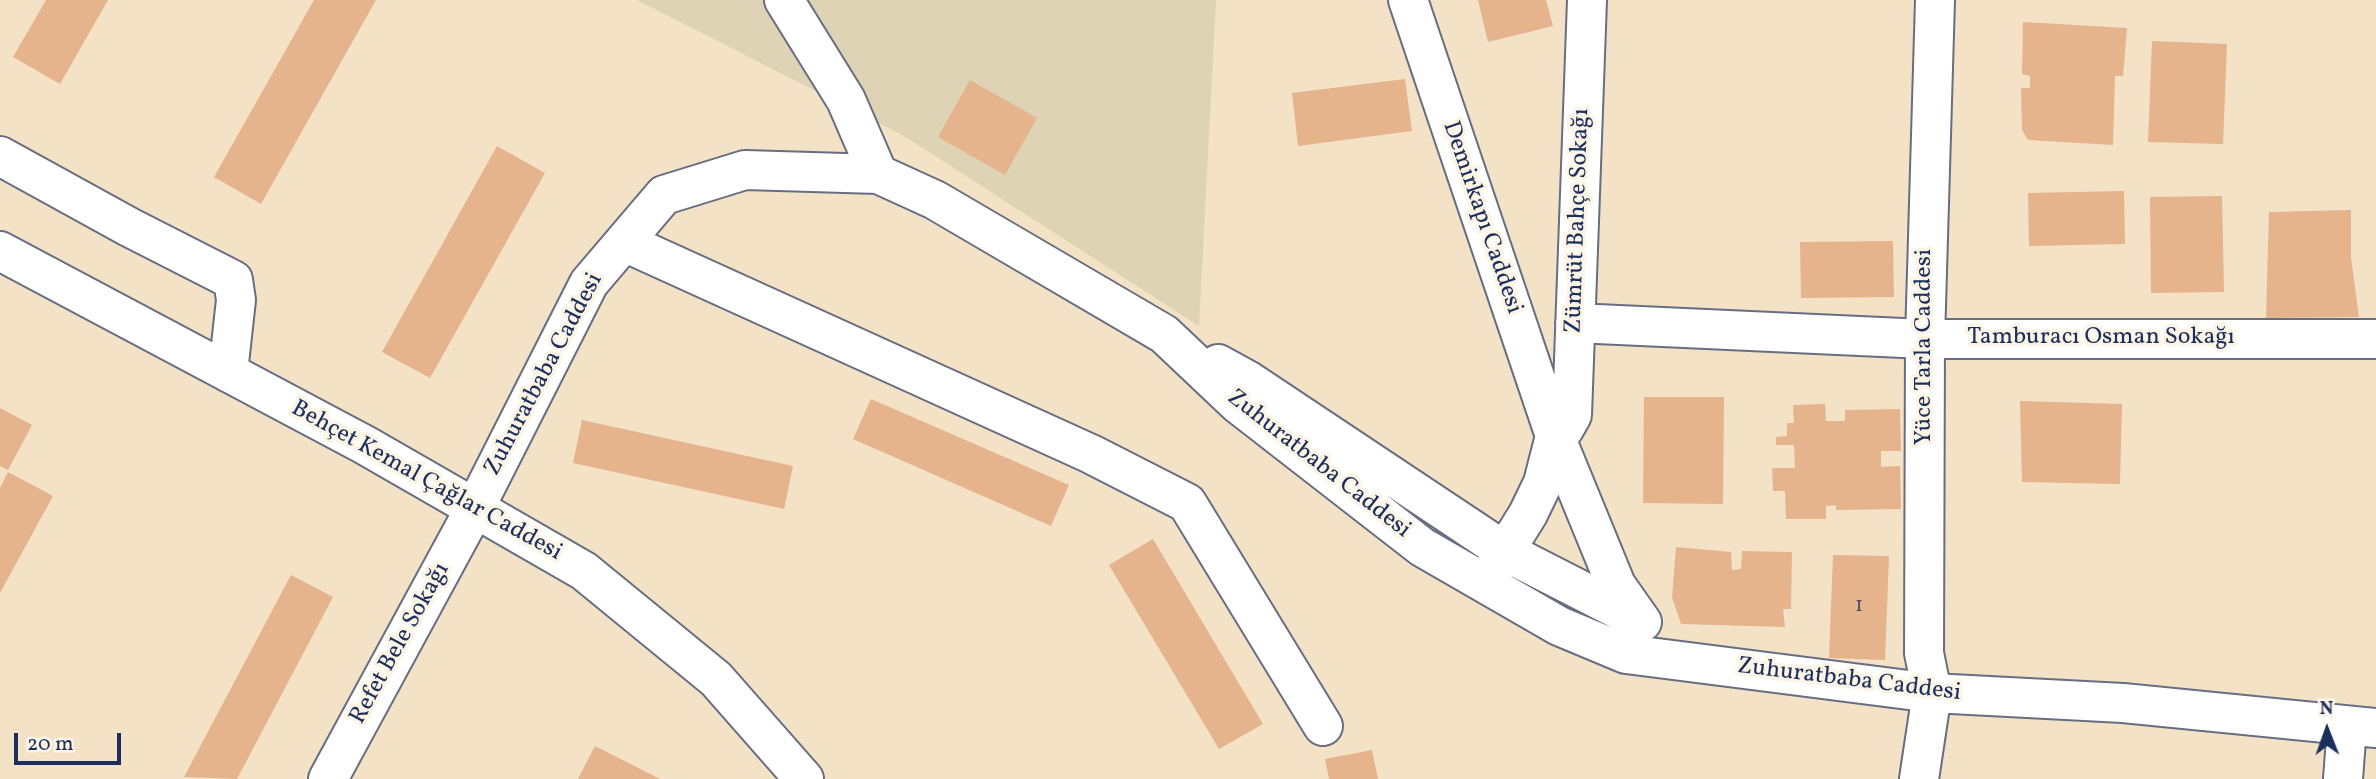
<!DOCTYPE html>
<html>
<head>
<meta charset="utf-8">
<style>
  body { margin:0 }
  #map { position:relative; width:2376px; height:779px; overflow:hidden; background:#f3e2c6; font-family:Vollkorn,serif }
  canvas { display:block }
  .north { position:absolute; left:2292px; top:695px; width:70px; height:70px; -webkit-text-stroke:5px #fcf5e5; paint-order:stroke; rotate:359deg; font-size:19px; font-weight:700; line-height:28px; text-align:center; color:#1b2f5e }
  .north::after { content:''; display:block; margin:auto; width:24px; height:32px; background:#1b2f5e; clip-path:polygon(50% 0,100% 100%,50% 72%,0 100%) }
  .scale { position:absolute; left:14px; top:733px; width:107px; height:32px; box-sizing:border-box; border:4px solid #1b2f5e; border-top:0; padding-left:9px; font-size:21px; line-height:24px; white-space:nowrap; color:#1b2f5e; -webkit-text-stroke:5px #fcf5e5; paint-order:stroke }
</style>
</head>
<body>
<div id="map">
<canvas width="2376" height="779"></canvas>
<div class="north">N</div>
<div class="scale">20 m</div>
</div>
<script>
const ctx = document.querySelector('canvas').getContext('2d');
ctx.lineJoin = 'round';
function fillPath(path, color) {
  ctx.fillStyle = color;
  ctx.fill(path, 'evenodd');
}
function toPath(rows) {
  const path = new Path2D();
  for (const r of rows) {
    path.moveTo(r[0], r[1]);
    for (let i = 2; i < r.length; i += 2) path.lineTo(r[i], r[i + 1]);
  }
  return path;
}
function strokePath(path, color, width, dash) {
  ctx.strokeStyle = color;
  ctx.lineWidth = width;
  ctx.lineCap = dash ? 'butt' : 'round';
  ctx.setLineDash(dash || []);
  ctx.stroke(path);
}
function drawText(font, color, halo, rows, align = 'center') {
  ctx.font = font + ' Vollkorn,serif';
  ctx.lineWidth = 7;
  ctx.setLineDash([]);
  ctx.textBaseline = 'middle';
  ctx.strokeStyle = halo;
  ctx.fillStyle = color;
  for (const [text, x, y, turn = 0] of rows) {
    ctx.save();
    ctx.translate(x, y);
    ctx.rotate((+turn || 0) * Math.PI / 180);
    ctx.textAlign = isNaN(turn) ? turn : align;
    if (halo) ctx.strokeText(text, 0, 0);
    ctx.fillText(text, 0, 0);
    ctx.restore();
  }
}
fillPath(toPath([
  [637,0,1216,0,1199,326,904,136]
]), '#dfd3b6');
fillPath(toPath([
  [46,0,108,0,60,84,13,57],
  [314,0,376,0,261,204,214,177],
  [1478,0,1546,0,1553,26,1488,42],
  [2023,22,2127,28,2123,76,2115,76,2113,145,2028,140,2022,130,2021,88,2030,88,2030,76,2022,74],
  [2152,41,2227,44,2223,144,2148,142],
  [1405,79,1412,131,1298,146,1292,93],
  [970,80,1037,118,1005,175,938,137],
  [497,146,545,173,430,378,382,352],
  [2124,191,2125,244,2029,246,2028,193],
  [2222,196,2224,292,2151,293,2150,197],
  [2351,210,2351,257,2359,317,2266,318,2269,212],
  [1893,241,1894,297,1801,298,1800,242],
  [1644,397,1724,397,1723,504,1643,503],
  [871,399,1069,485,1051,526,853,439],
  [2020,401,2122,404,2120,484,2022,482],
  [1825,404,1826,421,1845,421,1845,410,1900,409,1901,451,1881,451,1881,467,1900,466,1901,509,1836,510,1836,505,1826,506,1826,519,1786,519,1785,491,1773,491,1772,468,1795,468,1794,445,1776,445,1776,437,1787,436,1787,423,1794,423,1793,405],
  [0,408,32,425,8,470,0,466],
  [582,420,793,466,784,509,573,463],
  [8,472,53,496,0,593,0,488],
  [1153,539,1263,724,1219,749,1109,565],
  [1676,547,1731,552,1732,570,1741,569,1742,551,1792,552,1791,609,1783,609,1785,627,1681,624,1672,597],
  [1833,555,1889,556,1885,660,1829,658],
  [291,575,333,597,237,779,184,777],
  [595,746,660,779,578,779],
  [1372,750,1378,779,1329,779,1325,759]
]), '#e5b38c');
const minor = toPath([
  [784,0,846,100,878,174],
  [1408,0,1555,436,1616,585,1642,622],
  [0,156,129,227,233,280,236,300,228,372],
  [624,242,1091,454,1187,503,1323,726],
  [1575,323,1925,339,2376,339],
  [1218,364,1249,381,1506,552,1641,621],
  [1555,436,1564,429,1572,415,1587,0],
  [1492,572,1528,514,1543,483,1555,436],
  [328,779,475,508,589,283,664,195,745,170,878,174,935,200,1164,334,1238,404,1422,547,1559,626,1626,654,1932,693,2123,703,2376,728],
  [2343,779,2347,726]
]);
const major = toPath([
  [0,251,365,445,584,571,716,679,804,779],
  [1919,779,1932,693,1924,653,1925,339,1935,0]
]);
strokePath(minor, '#676e82', 42);
strokePath(major, '#676e82', 42);
strokePath(minor, '#fff', 38);
strokePath(major, '#fff', 38);
drawText('21px', '#4e506a', null, [
  ["1",1859,607]
]);
drawText('24px', '#1b2f5e', '#fcf5e5', [
  ["Demirkapı Caddesi",1481,218,71],
  ["Zümrüt Bahçe Sokağı",1579,221,-88],
  ["Tamburacı Osman Sokağı",2101,339],
  ["Yüce Tarla Caddesi",1926,347,-90],
  ["Zuhuratbaba Caddesi",545,375,-62],
  ["Zuhuratbaba Caddesi",1318,465,38],
  ["Behçet Kemal Çağlar Caddesi",426,482,29],
  ["Refet Bele Sokağı",401,644,-61],
  ["Zuhuratbaba Caddesi",1849,681,7]
]);
</script>
</body>
</html>
